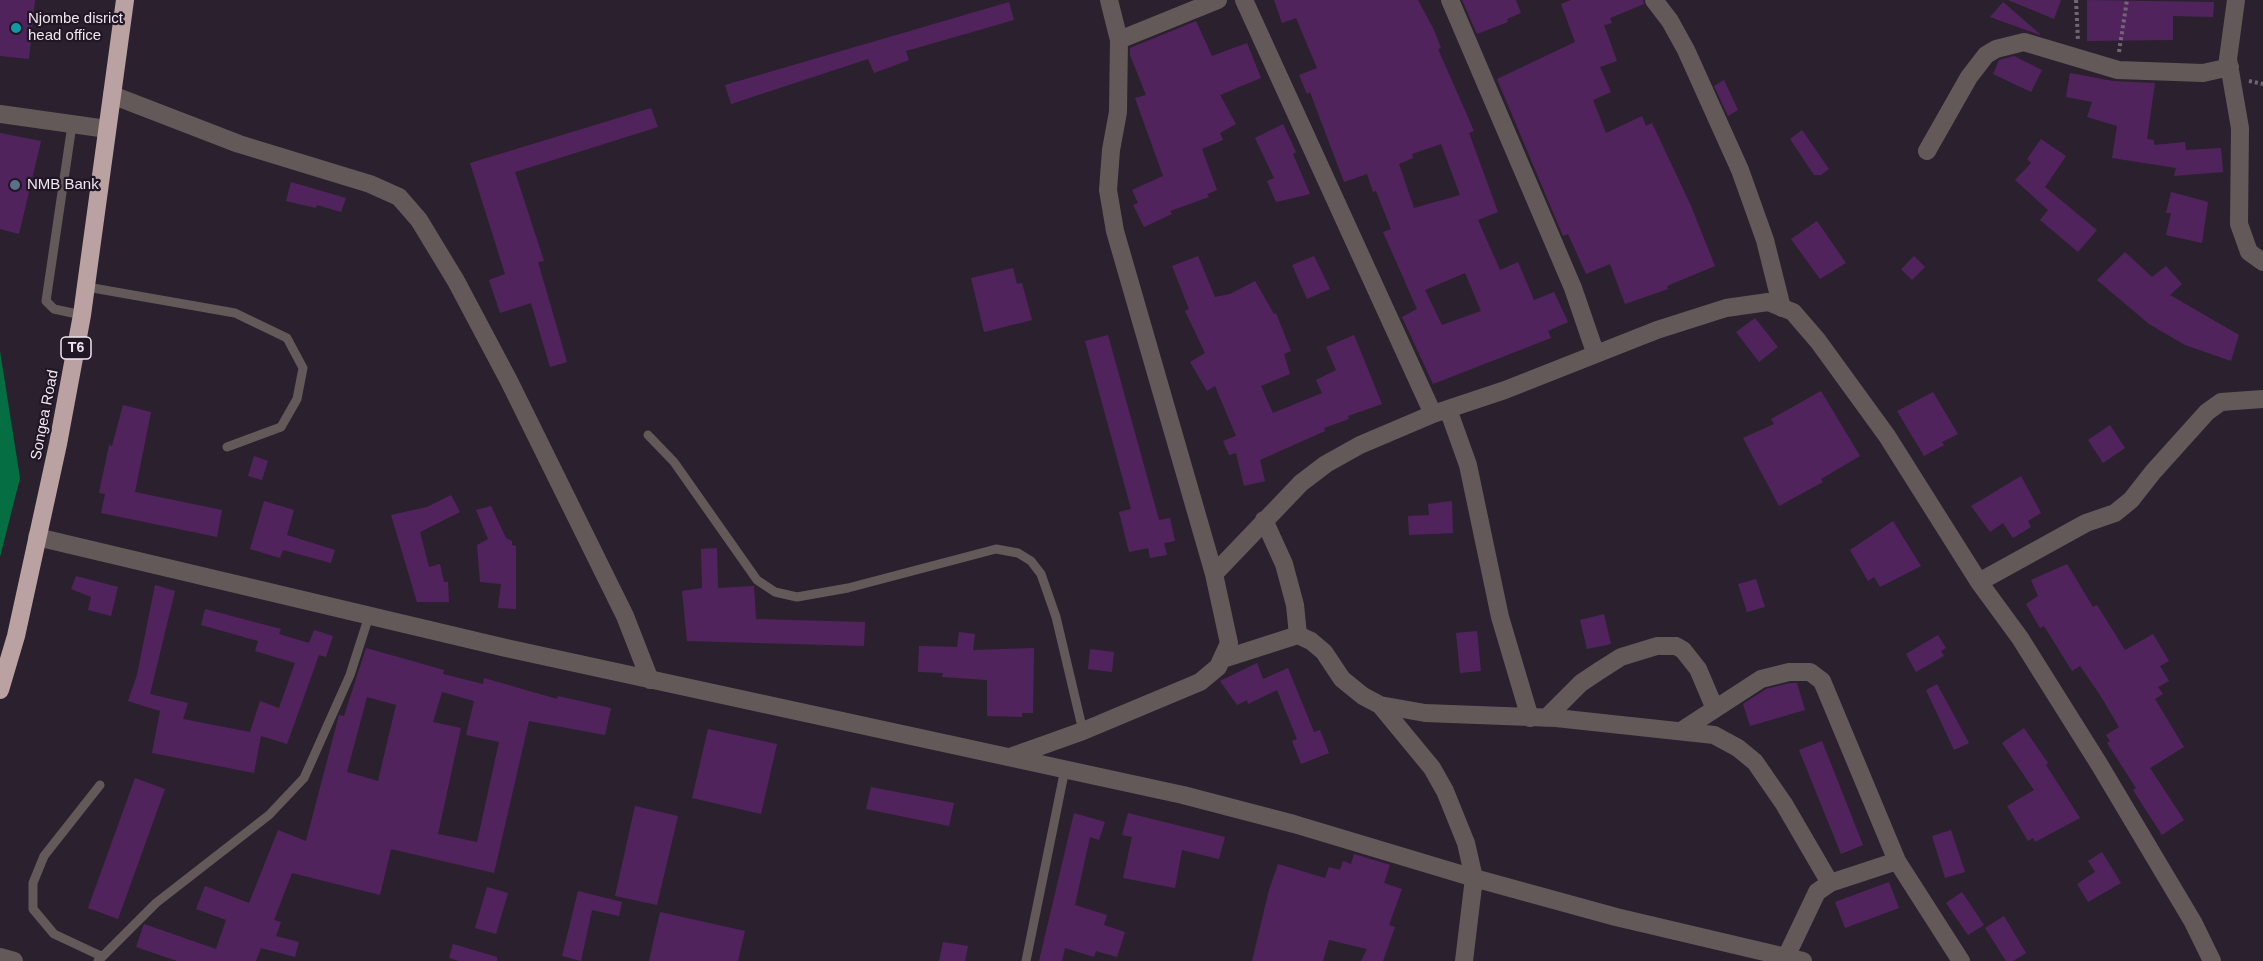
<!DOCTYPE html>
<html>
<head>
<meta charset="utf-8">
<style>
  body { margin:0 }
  canvas { display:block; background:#2b202e }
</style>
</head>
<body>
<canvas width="2263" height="961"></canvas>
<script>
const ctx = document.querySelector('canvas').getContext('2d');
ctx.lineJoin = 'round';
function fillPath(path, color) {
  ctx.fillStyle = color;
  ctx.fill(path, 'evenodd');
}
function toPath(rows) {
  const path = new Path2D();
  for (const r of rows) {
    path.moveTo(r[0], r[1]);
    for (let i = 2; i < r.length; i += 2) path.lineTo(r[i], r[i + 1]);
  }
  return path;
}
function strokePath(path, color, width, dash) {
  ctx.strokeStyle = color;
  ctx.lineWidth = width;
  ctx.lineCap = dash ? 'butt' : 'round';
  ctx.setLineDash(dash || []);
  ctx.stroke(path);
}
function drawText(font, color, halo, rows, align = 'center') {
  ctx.font = font + ' Helvetica,sans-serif';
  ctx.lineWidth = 4.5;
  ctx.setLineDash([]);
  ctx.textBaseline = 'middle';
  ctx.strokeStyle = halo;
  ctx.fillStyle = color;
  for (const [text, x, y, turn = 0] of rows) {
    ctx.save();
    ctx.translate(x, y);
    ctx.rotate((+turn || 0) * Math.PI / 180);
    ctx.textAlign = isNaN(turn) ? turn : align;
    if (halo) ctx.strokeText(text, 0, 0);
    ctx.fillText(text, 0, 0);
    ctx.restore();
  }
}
fillPath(toPath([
  [0,351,20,478,0,557]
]), '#056e43');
fillPath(toPath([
  [0,0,35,0,29,59,0,56],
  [1274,0,1418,0,1434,30,1441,48,1438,49,1474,131,1469,133,1498,212,1478,220,1500,270,1518,262,1534,300,1554,292,1568,322,1548,331,1551,338,1433,384,1402,317,1417,309,1383,232,1391,229,1376,191,1373,192,1367,174,1344,182,1310,92,1307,94,1299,75,1317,68,1296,18,1282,23],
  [1441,144,1460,195,1414,208,1399,164,1413,158,1412,154],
  [1465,273,1481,311,1442,325,1425,290],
  [1462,0,1516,0,1521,13,1507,19,1508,22,1477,34],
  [1571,0,1643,0,1644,4,1610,18,1612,23,1604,25,1617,61,1600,67,1611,92,1593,100,1606,133,1642,116,1646,126,1652,123,1691,206,1715,266,1667,286,1668,289,1625,304,1610,264,1586,274,1568,234,1563,236,1497,79,1575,42,1561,4],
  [2008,0,2061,0,2054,19],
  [2087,0,2214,2,2213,17,2173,16,2173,40,2087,41],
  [1009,2,1014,20,906,51,909,60,874,73,868,59,731,104,725,85],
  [2003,2,2040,34,2040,35,1990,17],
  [1196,21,1212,56,1247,43,1261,78,1220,95,1236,124,1220,133,1223,140,1202,149,1217,190,1207,194,1209,197,1170,211,1172,214,1144,227,1133,205,1138,203,1132,190,1163,176,1135,98,1146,95,1130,55,1130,48],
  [2014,56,2042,70,2031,92,1993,74,1999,60],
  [2070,73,2113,81,2155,83,2147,139,2154,140,2154,145,2185,142,2186,150,2221,148,2223,172,2174,176,2176,168,2112,158,2117,126,2087,117,2092,102,2066,97],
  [1724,80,1738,110,1728,116,1714,86],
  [651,108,658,127,515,172,544,261,538,262,567,362,550,367,531,303,500,313,489,280,505,274,470,163],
  [1283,124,1296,152,1293,154,1310,194,1276,202,1267,181,1274,178,1255,138],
  [1802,130,1829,169,1821,175,1814,175,1790,139],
  [0,133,41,141,19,234,0,229],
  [2041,139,2066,156,2045,187,2097,230,2078,252,2040,220,2048,210,2015,180,2031,163,2027,159],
  [291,182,346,198,341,212,317,205,316,208,286,201],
  [2171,192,2208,202,2202,243,2166,235,2171,213,2166,213],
  [1817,221,1846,263,1820,279,1791,239],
  [2125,252,2152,277,2166,266,2182,284,2170,295,2239,335,2231,361,2185,345,2149,324,2097,280],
  [1198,256,1215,297,1230,294,1255,281,1274,314,1276,313,1291,351,1284,354,1290,374,1261,386,1273,413,1322,393,1316,380,1336,370,1326,347,1354,335,1382,404,1348,416,1349,419,1324,428,1325,431,1260,460,1265,481,1244,486,1236,453,1229,455,1223,441,1236,436,1215,386,1207,391,1190,362,1205,353,1185,311,1189,309,1172,266],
  [1314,256,1330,289,1307,299,1292,265],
  [1914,256,1925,267,1912,280,1901,269],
  [1013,268,1017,284,1022,283,1032,320,984,332,971,278],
  [1755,318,1778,347,1759,362,1736,332],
  [1108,335,1159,520,1170,518,1175,541,1164,543,1167,555,1150,558,1148,548,1129,552,1119,512,1131,509,1085,341],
  [1821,391,1860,456,1821,479,1823,482,1779,506,1743,438,1774,424,1771,419],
  [1933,392,1958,434,1942,442,1944,445,1924,456,1897,411],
  [123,405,151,412,135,492,222,510,217,537,101,513,105,494,99,493,109,445,112,446],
  [2110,425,2125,448,2103,463,2088,440],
  [254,456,268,461,262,480,248,476],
  [2021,476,2041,513,2028,521,2031,527,2013,538,2003,523,1990,532,1971,506],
  [451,495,460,512,420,532,429,567,440,564,444,582,448,582,449,602,417,602,391,515,427,507],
  [264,501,294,510,287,535,335,550,331,563,283,550,280,558,250,549],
  [1452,501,1453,533,1409,535,1408,516,1429,515,1428,504],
  [491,506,506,538,512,541,512,545,516,546,516,609,498,608,501,584,480,582,477,545,488,539,476,510],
  [1893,521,1921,566,1880,587,1874,577,1868,581,1850,550],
  [717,548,718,588,754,586,756,619,865,622,864,646,687,641,682,591,702,588,701,549],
  [2067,564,2093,607,2097,605,2125,650,2153,634,2169,661,2160,666,2169,681,2158,687,2163,694,2155,699,2184,747,2150,768,2184,820,2162,835,2133,790,2136,788,2107,743,2110,741,2106,735,2119,727,2100,695,2080,666,2072,671,2044,626,2040,628,2026,604,2038,596,2031,580],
  [76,576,118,587,111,616,88,610,91,597,71,589],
  [1756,579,1765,607,1747,612,1738,584],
  [155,585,175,591,150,694,188,703,183,719,250,732,260,701,279,708,295,663,255,651,258,641,201,625,205,609,281,629,279,634,309,643,314,630,333,636,326,657,319,655,287,744,261,736,254,773,152,753,160,711,128,701,137,675],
  [1604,614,1611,644,1587,649,1580,620],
  [1477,631,1481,671,1460,673,1456,633],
  [959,632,975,634,973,650,1034,648,1033,713,1022,713,1022,717,987,716,987,680,942,677,943,673,918,672,919,646,957,647],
  [1938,635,1946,648,1941,651,1944,656,1916,672,1906,654],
  [366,648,444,670,443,674,483,684,484,678,557,699,558,696,611,708,605,735,529,721,494,873,391,849,380,895,292,873,274,920,281,922,276,936,299,942,295,957,261,948,256,961,177,961,136,947,144,924,216,949,226,920,196,909,205,886,249,903,278,830,306,841,339,715,344,716],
  [442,692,474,701,466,735,499,742,477,842,438,834,461,728,433,722],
  [367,697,396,705,378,781,347,772],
  [1090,649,1114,652,1112,672,1088,669],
  [1257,663,1263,679,1288,668,1314,732,1320,730,1329,753,1301,764,1292,741,1297,739,1277,690,1248,704,1247,700,1237,705,1220,681],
  [1790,683,1797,683,1805,710,1750,726,1743,704,1766,689],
  [1937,684,1969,743,1954,750,1926,690],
  [2024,728,2048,763,2046,765,2080,818,2035,842,2033,838,2028,841,2007,806,2034,790,2002,743],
  [708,729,777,744,761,814,692,798],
  [1822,741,1863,845,1841,854,1799,750],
  [135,778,165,789,118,919,88,908],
  [871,787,954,803,949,826,866,809],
  [635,806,678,816,657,905,615,896],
  [1074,813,1105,822,1099,840,1090,837,1075,905,1107,915,1104,925,1125,932,1117,957,1096,951,1094,957,1065,948,1062,961,1039,961],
  [1128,813,1225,837,1219,859,1182,850,1175,888,1123,878,1132,837,1122,835],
  [1951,830,1965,872,1945,878,1932,836],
  [2102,852,2121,883,2088,902,2077,884,2095,872,2088,861],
  [1354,854,1390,865,1384,883,1402,889,1389,925,1395,927,1383,961,1361,961,1367,949,1329,940,1323,961,1252,961,1269,890,1278,864,1325,878,1329,867,1340,870,1343,861,1351,864],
  [1889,882,1899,908,1845,928,1835,902],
  [487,887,508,893,496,934,475,928],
  [578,891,622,902,619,916,592,910,581,961,562,956],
  [1962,892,1984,925,1968,935,1946,903],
  [660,912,745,931,738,961,649,961],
  [2004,916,2026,953,2013,961,2006,961,1985,928],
  [943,942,968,946,965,961,939,961],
  [453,944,497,957,497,961,459,961,449,958]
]), '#51235d');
strokePath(toPath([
  [2076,0,2078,41],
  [2119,52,2127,0],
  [2249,81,2263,84]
]), '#716774', 4, [3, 3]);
strokePath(toPath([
  [72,125,46,301,54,309,82,315],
  [87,287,235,313,287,338,303,368,297,399,281,427,227,447],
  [648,435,674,462,757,580,775,592,797,597,848,588,996,549,1018,553,1031,561,1041,574,1056,617,1083,731],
  [100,785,44,856,33,883,33,909,54,934,101,956],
  [98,961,156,903,269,815,304,778,350,675,369,616],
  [1026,961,1065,769]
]), '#635959', 9);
strokePath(toPath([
  [1244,0,1433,414],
  [1450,0,1573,288,1595,352],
  [1654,0,1670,21,1686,50,1740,170,1765,240,1782,308],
  [2236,0,2228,59,2240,128,2239,224,2249,252,2263,262],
  [1119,40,1218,0],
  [112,95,239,144,370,184,399,197,419,220,456,281,509,381,625,616,650,680],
  [0,114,107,129],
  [1927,151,1969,77,1986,55,1996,49,2024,42,2118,70,2203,73,2230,67],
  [1448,409,1468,465,1500,617,1530,718],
  [1264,520,1284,564,1295,605,1298,635],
  [37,537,506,648,1183,795,1294,824,1474,878,1616,917,1803,961],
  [1214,574,1301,483,1326,464,1360,445,1433,414,1505,390,1657,330,1726,308,1768,302,1793,312,1818,341,1887,436,1979,582,2020,638,2099,764,2193,922,2212,961],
  [1979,582,2086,523,2115,513,2131,500,2153,472,2207,412,2221,402,2263,399],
  [1223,659,1298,635,1311,641,1324,652,1342,679,1363,696,1380,705,1425,713,1556,718,1714,735,1738,748,1755,762,1784,804,1830,883],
  [1380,705,1432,768,1445,791,1466,843,1474,878,1464,961],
  [1546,718,1581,683,1599,671,1621,657,1657,646,1676,646,1683,650,1698,669,1715,709],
  [1681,731,1761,679,1789,672,1810,672,1822,681,1897,861,1961,961],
  [1010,757,1083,731,1200,682,1218,667,1229,643,1214,574,1115,231,1108,190,1111,150,1118,112,1119,40,1109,0],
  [0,957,14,961],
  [1786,957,1817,892,1830,883,1897,861]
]), '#635959', 18);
strokePath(toPath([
  [0,690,16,636,58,444,82,315,125,0]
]), '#bba2a2', 18);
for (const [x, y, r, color] of [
  [16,28,6,"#0f9aa8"],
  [15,185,6,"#5c6f8a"]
]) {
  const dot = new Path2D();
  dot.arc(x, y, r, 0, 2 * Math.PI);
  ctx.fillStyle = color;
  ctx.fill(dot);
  strokePath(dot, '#211624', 2);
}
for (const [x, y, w] of [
  [76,348,30]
]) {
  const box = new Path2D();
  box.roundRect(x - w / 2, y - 11, w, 22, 4.5);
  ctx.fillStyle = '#211624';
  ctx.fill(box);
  strokePath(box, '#ede5ef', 1.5);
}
drawText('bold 14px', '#ede5ef', null, [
  ["T6",76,348]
]);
drawText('15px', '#ede5ef', '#211624', [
  ["Njombe disrict",28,19],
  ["head office",28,36],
  ["NMB Bank",27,185]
], 'left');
drawText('15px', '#ede5ef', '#211624', [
  ["Songea Road",45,415,-79]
]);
</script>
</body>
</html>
